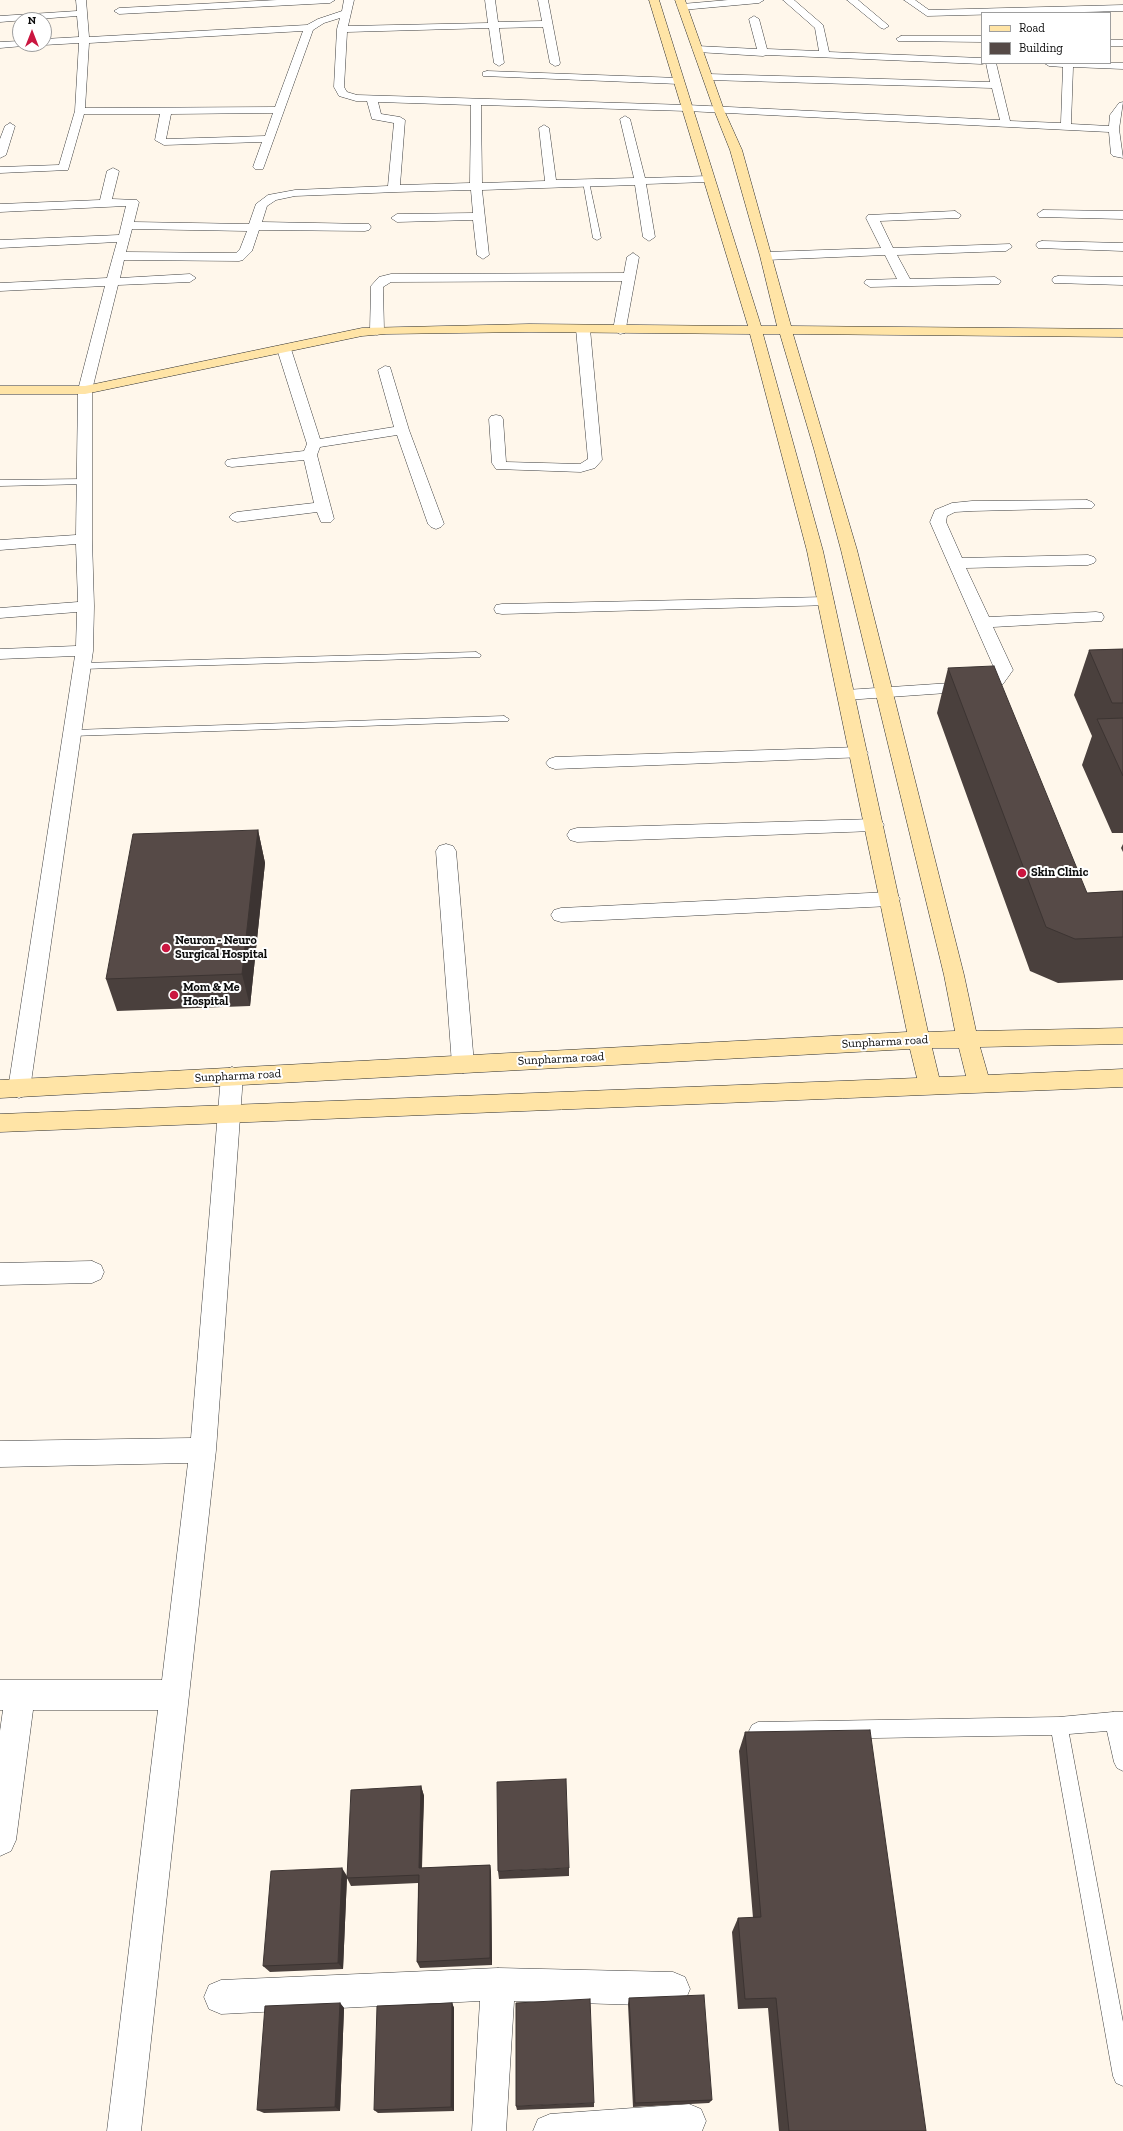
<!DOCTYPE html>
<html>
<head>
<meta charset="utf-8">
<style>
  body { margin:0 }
  #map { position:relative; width:1123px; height:2131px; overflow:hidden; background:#fff7eb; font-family:"Zilla Slab",serif }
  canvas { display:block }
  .legend { position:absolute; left:981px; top:12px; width:130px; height:52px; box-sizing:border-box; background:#fff; border:1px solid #9e9e9e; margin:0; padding:5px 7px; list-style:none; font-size:12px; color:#0c0c0c }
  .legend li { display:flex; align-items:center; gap:8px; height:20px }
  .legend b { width:20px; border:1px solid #9e9e9e }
  .north { position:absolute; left:12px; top:12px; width:40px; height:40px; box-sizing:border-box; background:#fff; border:1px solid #9e9e9e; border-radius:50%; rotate:0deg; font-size:11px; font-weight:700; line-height:16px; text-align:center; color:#0c0c0c }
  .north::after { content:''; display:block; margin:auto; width:14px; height:18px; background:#ca1640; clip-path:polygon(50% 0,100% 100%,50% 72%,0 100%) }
</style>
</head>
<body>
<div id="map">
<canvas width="1123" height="2131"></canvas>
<ul class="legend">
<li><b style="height:5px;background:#ffe4a6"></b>Road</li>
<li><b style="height:11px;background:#564a47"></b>Building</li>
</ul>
<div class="north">N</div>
</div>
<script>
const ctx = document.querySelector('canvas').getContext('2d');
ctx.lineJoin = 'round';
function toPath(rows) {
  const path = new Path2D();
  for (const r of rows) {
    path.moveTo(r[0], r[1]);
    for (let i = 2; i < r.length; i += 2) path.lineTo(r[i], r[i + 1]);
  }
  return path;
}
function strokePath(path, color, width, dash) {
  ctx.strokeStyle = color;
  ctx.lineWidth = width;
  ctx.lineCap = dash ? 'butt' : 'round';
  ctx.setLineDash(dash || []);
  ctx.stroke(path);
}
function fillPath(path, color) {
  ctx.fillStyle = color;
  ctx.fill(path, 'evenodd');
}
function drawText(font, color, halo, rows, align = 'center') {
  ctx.font = font + ' "Zilla Slab",serif';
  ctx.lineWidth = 4;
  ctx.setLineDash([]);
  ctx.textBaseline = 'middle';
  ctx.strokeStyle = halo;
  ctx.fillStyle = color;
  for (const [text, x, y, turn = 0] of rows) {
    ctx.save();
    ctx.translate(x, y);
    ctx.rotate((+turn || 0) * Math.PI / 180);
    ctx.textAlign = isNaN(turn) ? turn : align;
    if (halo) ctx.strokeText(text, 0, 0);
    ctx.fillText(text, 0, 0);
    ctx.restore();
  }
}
const lane = toPath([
  [586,180,589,182,601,238,597,240,593,238,583,182,586,180],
  [85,479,89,482,88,484,0,486,0,480,85,479],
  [476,652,481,655,480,657,82,669,77,666,82,663,476,652],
  [504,716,509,719,508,721,72,736,67,733,72,730,504,716],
  [1113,1712,1123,1712,1123,1771,1117,1768,1114,1762,1107,1731,1069,1734,1123,2022,1123,2086,1116,2083,1113,2076,1052,1735,758,1740,752,1737,749,1731,752,1725,758,1722,1059,1717,1113,1712]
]);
const street = toPath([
  [76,0,86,0,89,37,307,25,318,19,342,11,344,0,354,0,348,26,488,23,485,0,495,0,498,22,542,21,538,0,548,0,560,63,559,65,555,66,550,63,543,27,499,28,504,63,499,66,494,63,489,28,347,32,344,87,347,92,357,95,687,105,1000,120,992,88,708,80,703,77,708,74,990,82,986,63,996,63,1010,121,1061,123,1063,67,1049,66,1044,63,1123,63,1123,69,1073,67,1071,124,1109,126,1110,115,1119,103,1123,102,1119,129,1123,158,1113,156,1111,154,1109,132,687,111,481,105,482,183,545,181,539,128,544,125,549,128,556,180,634,178,620,119,625,116,630,119,645,178,708,176,714,179,708,182,646,184,655,237,649,241,643,237,635,185,482,190,489,255,483,259,477,255,473,220,397,222,391,218,397,214,473,213,471,190,397,192,295,196,276,200,267,206,262,222,369,224,371,227,369,230,365,231,259,230,252,251,243,260,239,261,124,260,120,278,190,274,196,278,190,282,118,285,92,390,92,539,94,606,93,651,30,1089,27,1095,19,1098,11,1095,8,1089,75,656,0,659,0,649,76,646,77,612,0,618,0,608,78,602,76,544,0,550,0,540,76,535,78,390,105,286,0,291,0,283,107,278,117,242,0,248,0,240,119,235,126,206,0,212,0,204,100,200,107,171,113,168,119,171,112,199,137,200,139,202,134,222,249,224,256,204,268,195,295,190,388,186,394,123,372,119,367,101,356,101,339,96,334,87,337,29,340,18,324,23,313,30,263,169,255,169,253,167,262,142,164,145,155,140,160,114,84,114,68,170,0,173,0,167,59,165,75,111,79,43,44,45,41,44,44,44,44,39,79,37,77,16,0,22,0,16,77,11,76,0],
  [303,31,275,107,85,108,89,43,303,31],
  [378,102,471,105,470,183,400,185,405,120,400,117,381,114,378,102],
  [273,113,265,136,166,139,171,114,273,113],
  [132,229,247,231,240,249,236,253,126,252,132,229],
  [277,0,335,0,330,3,119,14,114,11,119,8,277,0],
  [728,0,764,0,759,3,682,10,677,7,682,4,728,0],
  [783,0,794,0,823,25,829,52,982,58,982,63,986,63,982,64,767,55,763,56,697,52,692,49,697,46,757,49,749,19,754,16,759,19,767,49,819,51,815,28,783,0],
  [847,0,858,0,889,26,884,29,881,28,847,0],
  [904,0,915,0,929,10,1123,5,1123,11,927,16,904,0],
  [901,36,982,36,982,42,898,41,896,39,901,36],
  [1110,40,1123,40,1123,46,1110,46,1110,40],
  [20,41,20,44,25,44,23,46,0,48,0,42,20,41],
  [487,71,679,78,684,81,679,84,483,76,483,72,487,71],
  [10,123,15,126,6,155,0,158,0,139,5,126,10,123],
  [1043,210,1123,211,1123,219,1039,217,1037,214,1043,210],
  [955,211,961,215,959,218,880,221,893,248,1010,244,1012,247,1006,251,897,255,910,279,995,277,1001,281,999,284,870,287,864,283,866,280,897,279,885,255,766,260,760,256,766,252,881,248,866,218,868,215,955,211],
  [1042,241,1123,243,1123,251,1038,248,1036,245,1038,242,1042,241],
  [633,253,639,257,625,333,620,334,613,330,622,281,391,282,383,287,384,331,377,335,370,331,371,286,379,277,391,274,624,273,627,257,633,253],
  [1058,276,1123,277,1123,285,1054,283,1052,280,1054,277,1058,276],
  [583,325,590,329,602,460,595,468,581,472,496,469,492,463,489,419,491,416,496,415,501,416,503,419,506,462,580,464,588,459,576,329,583,325],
  [284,345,291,349,320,439,394,427,378,370,385,366,390,367,409,430,444,524,441,527,436,529,431,527,428,524,397,435,320,447,317,455,334,519,331,522,321,522,317,512,237,522,232,520,229,517,232,514,237,512,314,503,304,460,232,467,227,466,225,463,227,460,232,459,304,451,307,444,277,349,284,345],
  [1087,500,1092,502,1095,505,1092,508,972,511,955,512,947,516,946,522,962,558,1088,555,1094,557,1096,560,1094,563,1088,565,966,568,989,617,1096,612,1102,613,1104,617,1102,621,993,627,1013,670,1003,684,990,690,846,700,840,699,837,695,840,691,846,690,981,681,991,676,995,670,930,522,935,510,952,503,972,501,1087,500],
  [826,597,832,599,834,602,832,605,502,614,496,613,494,609,496,605,502,604,826,597],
  [859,747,865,749,868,753,865,757,555,769,549,767,546,763,549,759,555,757,859,747],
  [874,819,881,820,884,825,881,830,874,831,577,842,570,840,567,835,570,830,577,828,874,819],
  [446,844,453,846,456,851,474,1064,471,1070,463,1073,455,1070,452,1064,436,851,439,846,446,844],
  [890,892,897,894,900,899,897,904,890,906,561,922,554,920,551,915,554,910,561,908,890,892],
  [232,1067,240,1070,243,1076,216,1450,141,2131,107,2131,158,1710,33,1710,16,1840,11,1851,0,1856,0,1731,3,1710,0,1710,0,1680,162,1680,188,1463,0,1467,0,1441,191,1438,221,1076,224,1070,232,1067],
  [92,1261,101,1265,104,1272,101,1279,92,1283,0,1285,0,1263,92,1261],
  [498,1968,673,1972,685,1977,690,1989,685,2001,673,2006,514,2001,506,2131,472,2131,480,2001,221,2014,209,2009,204,1997,209,1985,221,1980,498,1968],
  [689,2104,701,2109,706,2121,702,2131,533,2131,538,2119,550,2114,689,2104]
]);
const secondary = toPath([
  [649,0,659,0,761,326,777,326,760,256,730,150,714,110,675,0,685,0,724,110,742,150,791,326,1123,329,1123,337,793,334,857,550,964,975,976,1031,1123,1028,1123,1044,980,1047,988,1075,1123,1069,1123,1087,0,1132,0,1114,917,1078,910,1049,0,1098,0,1080,907,1032,807,551,750,334,529,332,386,334,362,336,85,394,0,394,0,386,85,386,362,328,529,324,748,326,649,0],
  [763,334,780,334,814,449,841,550,944,975,955,1031,928,1032,823,551,763,334],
  [932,1048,959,1048,966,1076,939,1077,932,1048]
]);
strokePath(lane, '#3f3f3f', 1);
strokePath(street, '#3f3f3f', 1);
strokePath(secondary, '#2e2e2e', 1);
fillPath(lane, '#fff');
fillPath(street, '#fff');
fillPath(secondary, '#ffe4a6');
fillPath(toPath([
  [1123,649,1123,833,1112,833,1082,765,1092,736,1074,695,1089,650],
  [948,668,1087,893,1123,891,1123,980,1058,983,1030,971,937,713],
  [258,830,265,863,250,1006,117,1011,106,979],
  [1123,844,1123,852,1121,848],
  [745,1732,926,2131,779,2131,768,2008,738,2009,732,1932,738,1918,753,1918,739,1751],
  [421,1786,424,1796,422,1868,490,1865,491,1873,492,1965,420,1968,417,1962,418,1883,351,1886,347,1878],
  [569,1868,569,1876,499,1879,498,1871],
  [347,1876,343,1969,270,1972,263,1966],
  [629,1998,712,2100,709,2103,633,2107,628,2004],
  [340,2003,344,2008,340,2111,264,2113,257,2110],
  [452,2003,454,2008,454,2111,378,2113,374,2110],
  [594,2103,594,2107,517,2110,516,2106]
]), '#4a403d');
fillPath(toPath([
  [258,830,265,863,250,1006,242,974],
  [421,1786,424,1796,421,1876,419,1868],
  [490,1865,491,1873,492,1965,490,1958],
  [342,1868,347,1876,343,1969,338,1963],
  [340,2003,344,2008,340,2111,335,2107],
  [452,2003,454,2008,454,2111,451,2107]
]), '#3c3432');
const building = toPath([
  [1123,649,1123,703,1112,703,1089,650,1123,649],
  [994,666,1087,893,1123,891,1123,937,1075,939,1046,927,948,668,994,666],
  [1123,718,1123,776,1097,719,1123,718],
  [258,830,242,974,106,979,133,834,258,830],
  [870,1730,926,2131,789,2131,776,1998,745,1999,738,1918,761,1917,745,1732,870,1730],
  [566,1779,569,1868,498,1871,497,1782,566,1779],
  [421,1786,419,1868,490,1865,490,1958,417,1962,419,1875,347,1878,351,1790,421,1786],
  [342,1868,338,1963,263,1966,271,1871,342,1868],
  [704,1995,712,2100,635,2103,629,1998,704,1995],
  [590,1999,594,2103,516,2106,516,2003,590,1999],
  [340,2003,335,2107,257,2110,265,2006,340,2003],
  [452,2003,451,2107,374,2110,377,2006,452,2003]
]);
fillPath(building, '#564a47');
strokePath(building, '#3c3432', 1);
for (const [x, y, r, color] of [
  [1022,873,5,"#ca1640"],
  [166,948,5,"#ca1640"],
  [174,995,5,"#ca1640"]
]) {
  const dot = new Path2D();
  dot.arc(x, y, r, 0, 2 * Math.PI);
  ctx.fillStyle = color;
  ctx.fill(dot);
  strokePath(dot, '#fff', 1.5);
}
drawText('bold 12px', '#0c0c0c', '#fff', [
  ["Skin Clinic",1031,873],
  ["Neuron - Neuro",175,941],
  ["Surgical Hospital",175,955],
  ["Mom & Me",183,988],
  ["Hospital",183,1002]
], 'left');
drawText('12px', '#0c0c0c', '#fff', [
  ["Sunpharma road",885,1042,-3],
  ["Sunpharma road",561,1059,-3],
  ["Sunpharma road",238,1076,-3]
]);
</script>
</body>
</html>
